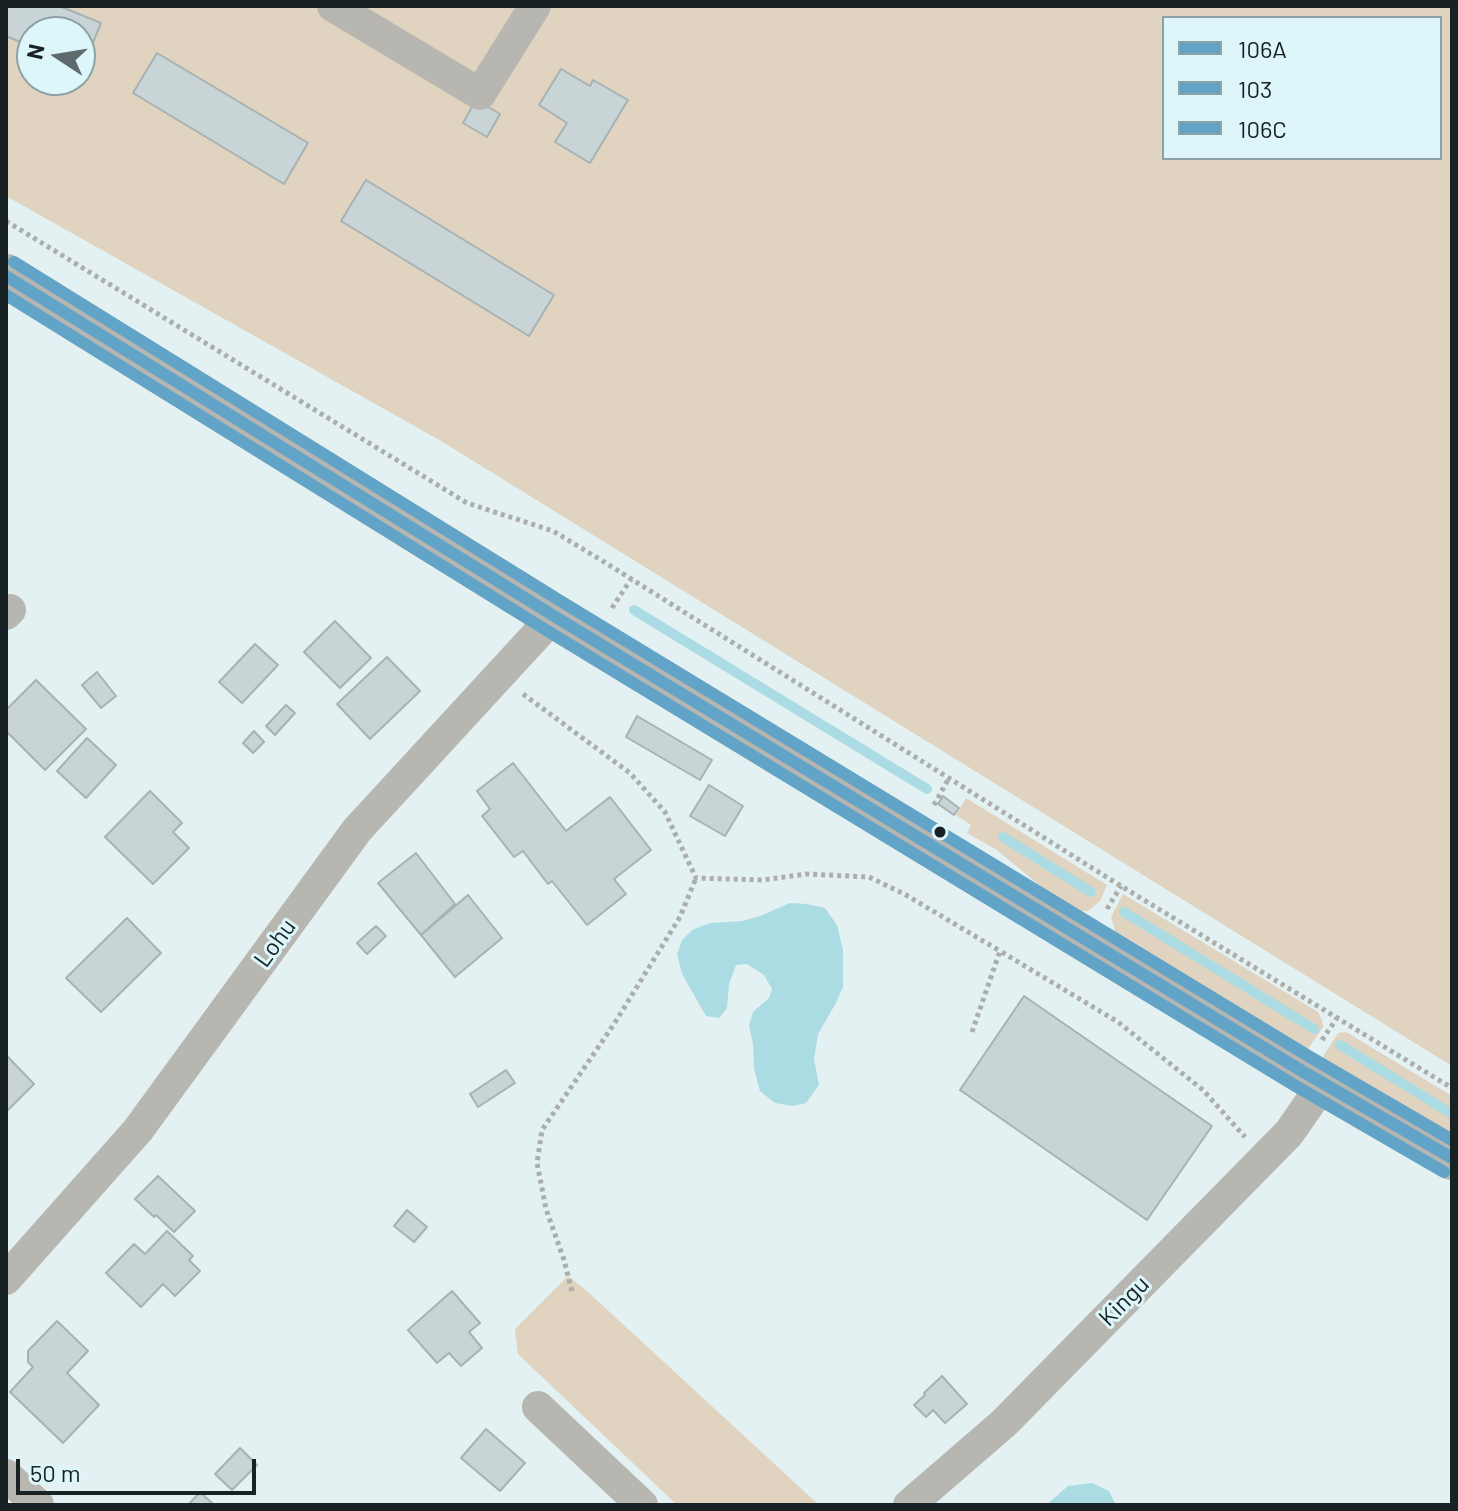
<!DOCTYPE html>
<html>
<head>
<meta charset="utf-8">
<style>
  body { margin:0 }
  #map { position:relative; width:1458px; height:1511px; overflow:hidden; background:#e3f1f3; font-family:Barlow,sans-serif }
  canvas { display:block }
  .frame { position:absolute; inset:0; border:8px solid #182224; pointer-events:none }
  .legend { position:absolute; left:1162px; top:16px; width:280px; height:144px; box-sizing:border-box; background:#dcf6fa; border:2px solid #8ea1a4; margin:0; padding:10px 14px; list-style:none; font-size:24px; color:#182224 }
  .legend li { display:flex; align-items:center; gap:16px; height:40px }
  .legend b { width:40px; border:2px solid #8ea1a4 }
  .north { position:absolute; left:16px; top:16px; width:80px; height:80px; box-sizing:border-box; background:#dcf6fa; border:2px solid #8ea1a4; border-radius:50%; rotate:282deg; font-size:22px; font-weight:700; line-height:32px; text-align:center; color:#182224 }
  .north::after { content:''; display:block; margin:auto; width:28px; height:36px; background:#5f6a6c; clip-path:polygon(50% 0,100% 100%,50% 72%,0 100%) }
  .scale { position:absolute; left:16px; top:1459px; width:240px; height:36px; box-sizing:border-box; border:4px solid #182224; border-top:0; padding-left:10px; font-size:24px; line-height:28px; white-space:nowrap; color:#182224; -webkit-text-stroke:6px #dcf6fa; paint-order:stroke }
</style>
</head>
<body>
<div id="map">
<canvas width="1458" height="1511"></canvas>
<div class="frame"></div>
<ul class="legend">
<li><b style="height:10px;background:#61a4c7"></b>106A</li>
<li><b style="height:10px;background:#61a4c7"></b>103</li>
<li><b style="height:10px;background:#61a4c7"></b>106C</li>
</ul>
<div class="north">N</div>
<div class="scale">50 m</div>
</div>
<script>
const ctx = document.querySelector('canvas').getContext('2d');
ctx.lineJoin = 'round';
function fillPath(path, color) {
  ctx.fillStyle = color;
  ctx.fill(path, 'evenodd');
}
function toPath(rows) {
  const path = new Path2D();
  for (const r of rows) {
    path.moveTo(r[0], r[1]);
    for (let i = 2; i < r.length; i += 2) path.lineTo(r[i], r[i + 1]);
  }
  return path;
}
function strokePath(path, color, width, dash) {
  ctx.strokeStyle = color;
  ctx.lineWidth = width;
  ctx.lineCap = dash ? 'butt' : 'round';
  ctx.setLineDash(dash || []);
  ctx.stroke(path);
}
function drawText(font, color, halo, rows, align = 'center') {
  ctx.font = font + ' Barlow,sans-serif';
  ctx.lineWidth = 6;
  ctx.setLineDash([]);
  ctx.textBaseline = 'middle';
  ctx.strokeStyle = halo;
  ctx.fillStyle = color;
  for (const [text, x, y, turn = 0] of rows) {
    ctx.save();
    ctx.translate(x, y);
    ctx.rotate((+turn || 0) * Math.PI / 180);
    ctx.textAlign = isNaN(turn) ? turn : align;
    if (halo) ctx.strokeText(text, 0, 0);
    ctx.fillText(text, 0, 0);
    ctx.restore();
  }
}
fillPath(toPath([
  [6,6,1452,6,1452,1066,441,441,6,196],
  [1164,18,1440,18,1440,158,1164,158],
  [32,32,80,32,80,80,32,80],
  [966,798,1107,885,1100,901,1088,911,1078,911,1051,895,997,850,967,833,971,825,956,815],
  [1123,894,1318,1012,1322,1020,1323,1027,1306,1052,1117,937,1111,917],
  [1346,1032,1452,1096,1452,1141,1321,1060,1338,1033],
  [568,1276,587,1291,819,1505,677,1505,518,1354,515,1329]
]), '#e0d3c0');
fillPath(toPath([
  [790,903,807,904,825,908,837,925,843,950,843,987,836,1003,818,1034,814,1059,819,1085,806,1103,793,1106,775,1103,760,1091,754,1069,753,1044,749,1026,753,1012,769,998,772,989,764,975,747,964,736,965,729,984,727,1008,719,1018,706,1016,682,974,677,954,682,940,692,930,710,923,742,921,760,916],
  [1092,1483,1109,1491,1116,1505,1046,1505,1068,1486]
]), '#acdce3');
strokePath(toPath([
  [634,610,927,789],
  [1003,837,1091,892],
  [1124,912,1314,1029],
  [1340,1045,1452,1114]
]), '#acdce3', 10);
const building = toPath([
  [6,6,59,6,101,23,83,67,80,66,80,32,32,32,32,47,6,36,6,6],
  [157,53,308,143,284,184,133,93,157,53],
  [561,69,590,86,593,80,628,100,590,163,555,142,567,123,539,105,561,69],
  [476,100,500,114,487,137,463,123,476,100],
  [366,180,554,295,529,336,341,221,366,180],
  [335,621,371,658,340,688,304,652,335,621],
  [255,644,278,665,242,703,219,682,255,644],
  [387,657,420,691,370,739,337,704,387,657],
  [97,672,116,696,101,708,82,685,97,672],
  [36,680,86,729,45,770,6,731,6,710,36,680],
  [286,705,295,713,275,735,266,726,286,705],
  [637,716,712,760,700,780,626,737,637,716],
  [254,731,264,742,253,753,243,743,254,731],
  [87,738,116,765,86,798,57,771,87,738],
  [513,763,566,831,610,797,651,850,614,879,626,894,587,925,552,881,548,884,523,851,514,857,482,816,490,809,477,791,513,763],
  [709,785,743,806,725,836,690,816,709,785],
  [150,791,182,823,173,832,189,848,153,884,105,837,150,791],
  [943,796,959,808,954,815,938,804,943,796],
  [416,853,455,904,421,935,378,883,416,853],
  [468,895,502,938,455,977,421,935,468,895],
  [127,918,161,953,101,1012,66,978,127,918],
  [376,926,386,936,367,954,357,943,376,926],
  [1024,996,1212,1126,1147,1220,960,1090,1024,996],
  [6,1055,34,1084,6,1112,6,1055],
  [506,1070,515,1083,478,1107,470,1094,506,1070],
  [158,1176,195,1211,174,1232,156,1215,154,1217,135,1199,158,1176],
  [407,1210,427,1227,414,1242,394,1226,407,1210],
  [167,1231,193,1256,189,1260,200,1271,175,1296,163,1284,141,1307,106,1273,134,1244,145,1254,167,1231],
  [452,1291,480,1323,469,1332,482,1348,461,1366,449,1353,437,1363,408,1330,452,1291],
  [57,1321,88,1351,67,1373,99,1405,63,1443,10,1392,33,1367,28,1362,28,1351,57,1321],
  [942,1376,967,1404,945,1423,933,1410,926,1417,914,1405,925,1395,924,1393,942,1376],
  [486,1429,525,1463,500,1491,461,1458,486,1429],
  [240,1448,257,1465,232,1490,215,1474,240,1448],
  [200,1492,214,1505,188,1505,200,1492]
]);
fillPath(building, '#c9d4d6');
strokePath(building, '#a7b2b4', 2);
strokePath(toPath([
  [6,221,467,503,553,531,601,560,1121,886,1452,1088],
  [612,608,631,579],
  [523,694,630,773,665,812,696,878,763,880,806,874,869,877,906,895,1000,951],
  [934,805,949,778],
  [1107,909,1121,886],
  [972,1032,1000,951,1118,1022,1203,1090,1245,1137],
  [1322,1040,1337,1018],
  [572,1291,564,1260,546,1209,537,1163,542,1130,614,1024,680,917,696,878]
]), '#adaeac', 5, [4, 4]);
strokePath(toPath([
  [333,6,480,94,535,6],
  [6,614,10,610],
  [6,1279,138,1130,357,830,554,616],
  [538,1407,642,1505],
  [6,1475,38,1505],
  [909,1505,1004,1423,1289,1133,1323,1084]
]), '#b8b6b1', 32);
strokePath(toPath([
  [6,276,554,616,1302,1071,1452,1158]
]), '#b5b5b1', 44);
strokePath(toPath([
  [6,276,554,616,1302,1071,1452,1158]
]), '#61a4c7', 12);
strokePath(toPath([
  [6,295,546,630,1294,1085,1444,1172]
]), '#61a4c7', 12);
strokePath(toPath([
  [14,262,562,602,1310,1057,1452,1140]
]), '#61a4c7', 12);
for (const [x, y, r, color] of [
  [940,832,7,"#182224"]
]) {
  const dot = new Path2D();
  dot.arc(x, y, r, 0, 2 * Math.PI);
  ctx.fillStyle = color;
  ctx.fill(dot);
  strokePath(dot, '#dcf6fa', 3);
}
drawText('24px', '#182224', '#dcf6fa', [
  ["Lohu",275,943,-54],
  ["Kingu",1124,1301,-45]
]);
</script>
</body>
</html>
